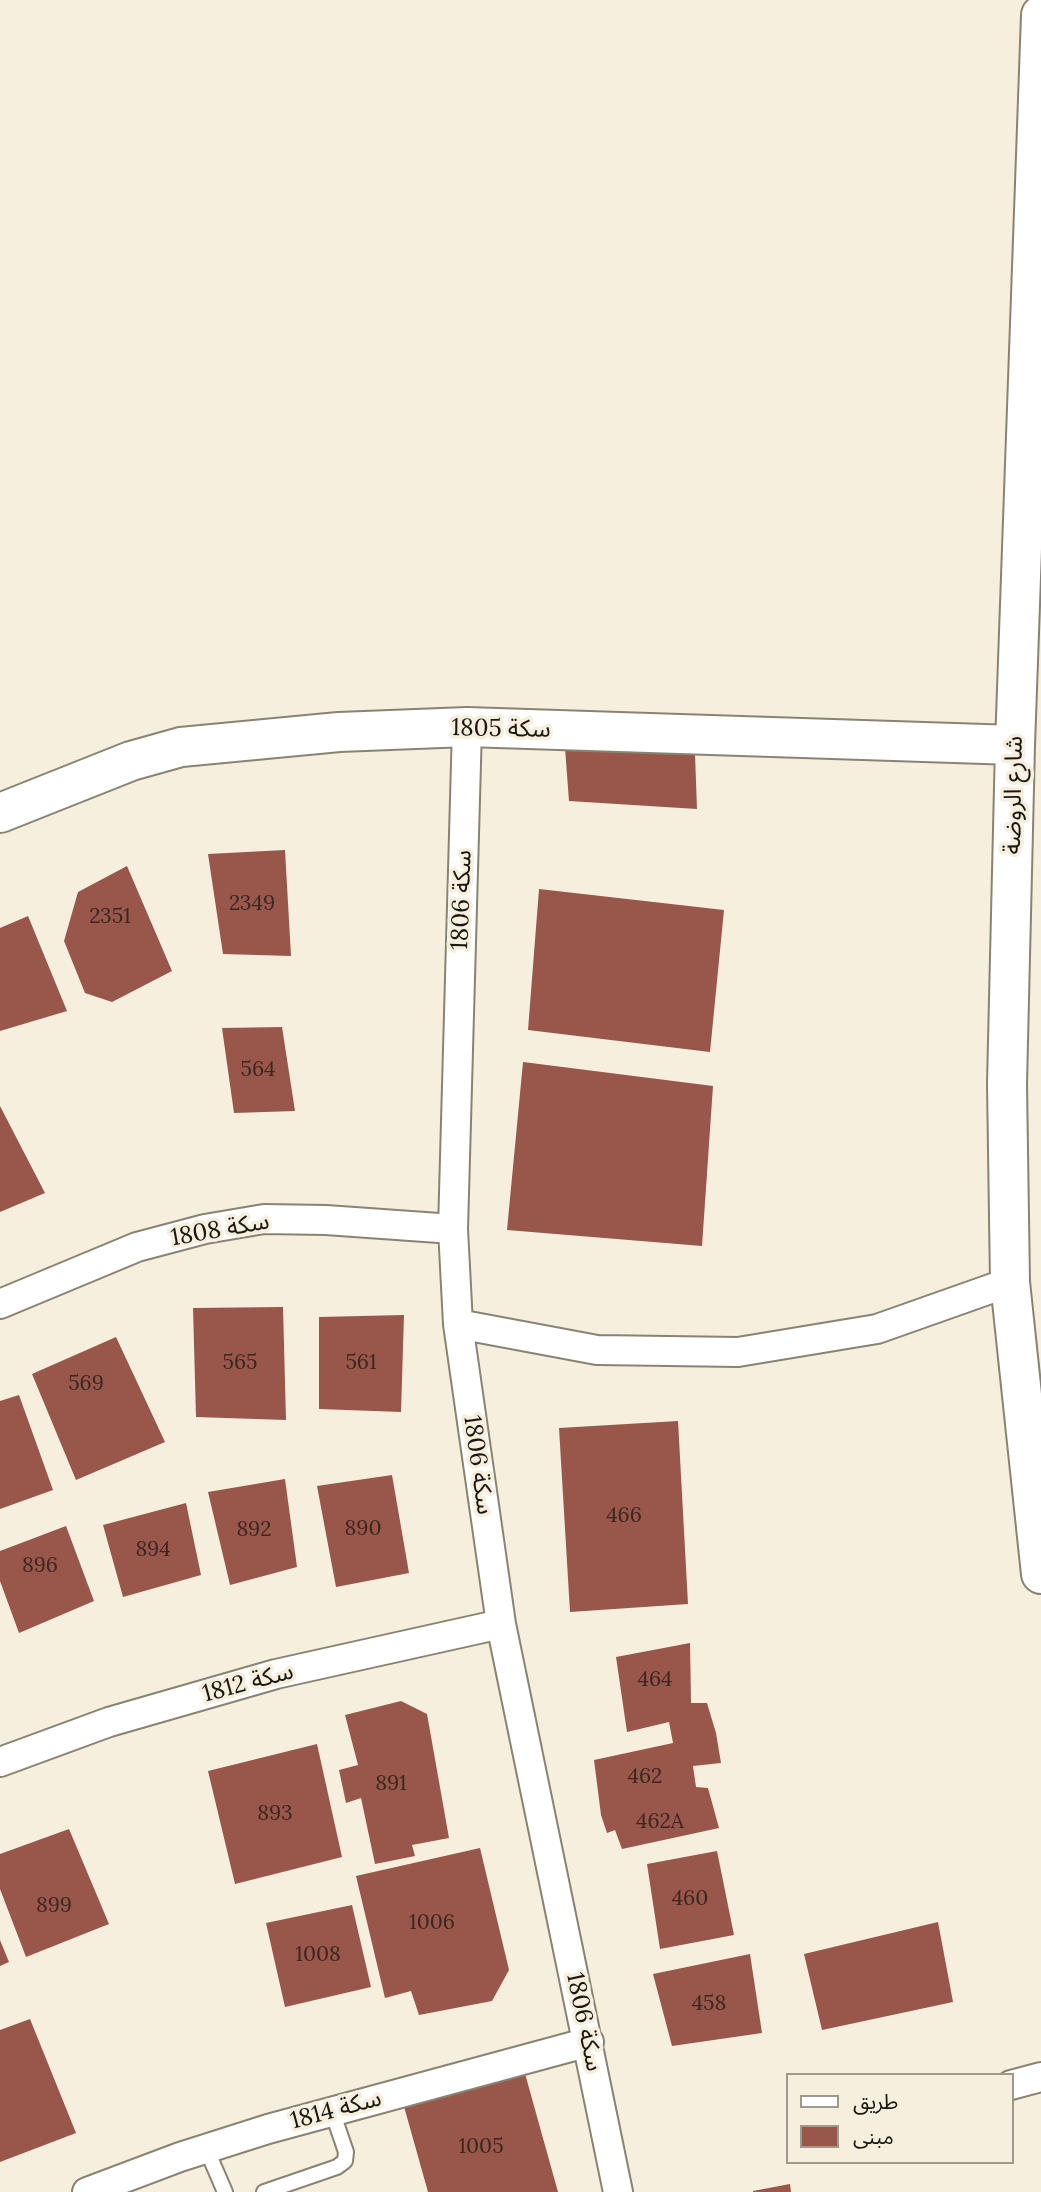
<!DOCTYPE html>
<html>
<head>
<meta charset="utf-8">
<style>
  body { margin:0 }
  #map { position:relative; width:1041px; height:2192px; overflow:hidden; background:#f6efde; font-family:Lora,"Noto Sans Arabic",serif }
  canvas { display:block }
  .legend { position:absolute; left:786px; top:2073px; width:228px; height:91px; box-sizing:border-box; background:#f6efde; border:2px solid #9e998c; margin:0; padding:9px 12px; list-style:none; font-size:21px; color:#1a1711 }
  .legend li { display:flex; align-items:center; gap:14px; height:35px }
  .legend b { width:35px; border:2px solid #9e998c }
</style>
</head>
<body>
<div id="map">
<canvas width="1041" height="2192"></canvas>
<ul class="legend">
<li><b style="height:9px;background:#fff"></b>طريق</li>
<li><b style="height:19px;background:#99564b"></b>مبنى</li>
</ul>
</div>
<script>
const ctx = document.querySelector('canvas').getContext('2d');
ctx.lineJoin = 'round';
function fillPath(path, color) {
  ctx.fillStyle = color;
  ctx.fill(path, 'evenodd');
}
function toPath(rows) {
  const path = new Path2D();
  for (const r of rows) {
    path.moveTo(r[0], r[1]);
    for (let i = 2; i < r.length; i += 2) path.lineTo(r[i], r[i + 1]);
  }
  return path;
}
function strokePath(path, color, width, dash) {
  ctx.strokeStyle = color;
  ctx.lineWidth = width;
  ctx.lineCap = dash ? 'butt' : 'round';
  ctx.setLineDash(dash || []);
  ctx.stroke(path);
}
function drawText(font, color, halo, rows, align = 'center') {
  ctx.font = font + ' Lora,"Noto Sans Arabic",serif';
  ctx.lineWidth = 7;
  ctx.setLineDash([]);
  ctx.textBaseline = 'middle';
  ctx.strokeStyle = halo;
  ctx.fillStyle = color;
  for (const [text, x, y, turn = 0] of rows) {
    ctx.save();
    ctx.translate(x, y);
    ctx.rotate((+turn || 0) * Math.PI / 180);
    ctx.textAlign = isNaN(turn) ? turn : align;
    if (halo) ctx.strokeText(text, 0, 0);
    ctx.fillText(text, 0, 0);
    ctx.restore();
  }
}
fillPath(toPath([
  [565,748,695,754,697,809,569,801],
  [285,850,291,956,223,954,208,854],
  [127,866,172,971,112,1002,85,993,64,941,78,892],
  [539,889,724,910,710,1052,528,1030],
  [28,916,67,1011,0,1031,0,928],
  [282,1027,295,1111,234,1113,222,1028],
  [523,1062,713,1086,702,1246,507,1230],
  [0,1106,45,1193,0,1212],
  [283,1307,286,1420,196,1417,193,1308],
  [404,1315,401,1412,319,1409,319,1317],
  [116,1337,165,1442,76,1480,32,1374],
  [19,1395,53,1490,0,1509,0,1401],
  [678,1421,688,1604,570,1612,559,1428],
  [392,1475,409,1573,336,1587,317,1486],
  [285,1479,297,1567,230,1585,208,1492],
  [186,1503,201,1575,123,1597,103,1525],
  [66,1526,94,1601,19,1633,0,1581,0,1551],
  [690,1643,691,1703,707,1703,716,1733,721,1763,693,1766,696,1787,708,1788,719,1828,622,1849,615,1830,607,1833,601,1815,594,1760,673,1743,669,1722,627,1732,616,1657],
  [401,1701,427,1714,449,1838,412,1845,415,1856,375,1864,361,1798,346,1803,339,1770,358,1765,345,1715],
  [317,1744,342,1857,235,1884,208,1771],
  [69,1829,109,1924,26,1957,0,1889,0,1854],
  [480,1848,509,1970,492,2001,419,2015,411,1991,385,1998,356,1876],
  [717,1851,734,1935,660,1949,647,1864],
  [352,1905,371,1987,285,2007,266,1923],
  [938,1922,953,2002,822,2030,804,1954],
  [0,1940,9,1962,0,1966],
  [750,1954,762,2033,672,2046,653,1974],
  [30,2019,76,2133,0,2162,0,2030],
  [524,2070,558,2192,428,2192,403,2103],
  [790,2184,791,2192,753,2192,753,2191]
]), '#99564b');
const lane = toPath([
  [206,2148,225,2192],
  [264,2192,337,2167,345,2161,346,2152,332,2111]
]);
const street = toPath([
  [467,727,453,1229,458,1324,501,1624,618,2192],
  [0,1304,137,1247,205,1229,264,1219,326,1220,453,1229],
  [458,1324,597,1350,738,1352,877,1329,1010,1282],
  [0,1762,109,1722,276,1674,501,1624],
  [1011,2085,1041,2077],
  [87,2192,180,2157,268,2129,589,2042]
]);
const secondary = toPath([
  [1041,15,1015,745,1007,1084,1010,1282,1041,1574],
  [0,813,131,761,181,747,339,732,467,727,1015,745]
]);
strokePath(lane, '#898373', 18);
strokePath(street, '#898373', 32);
strokePath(secondary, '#898373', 42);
strokePath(lane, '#fff', 14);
strokePath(street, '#fff', 28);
strokePath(secondary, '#fff', 38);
drawText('21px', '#3a2720', null, [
  ["2349",252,904],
  ["2351",110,917],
  ["564",258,1070],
  ["565",240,1363],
  ["561",361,1363],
  ["569",86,1384],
  ["466",624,1516],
  ["890",363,1529],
  ["892",254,1530],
  ["894",153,1550],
  ["896",40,1566],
  ["464",655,1680],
  ["462",645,1777],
  ["891",391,1784],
  ["893",275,1814],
  ["462A",660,1822],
  ["460",690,1899],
  ["899",54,1906],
  ["1006",432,1923],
  ["1008",318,1955],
  ["458",709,2004],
  ["1005",481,2147]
]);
drawText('24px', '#1a1711', '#f6efde', [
  ["سكة 1805",501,729,1],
  ["شارع الروضة",1014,795,-89],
  ["سكة 1806",462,900,-88],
  ["سكة 1808",220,1230,-10],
  ["سكة 1806",478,1465,82],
  ["سكة 1812",248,1683,-15],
  ["سكة 1806",584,2022,78],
  ["سكة 1814",336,2110,-15]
]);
</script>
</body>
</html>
